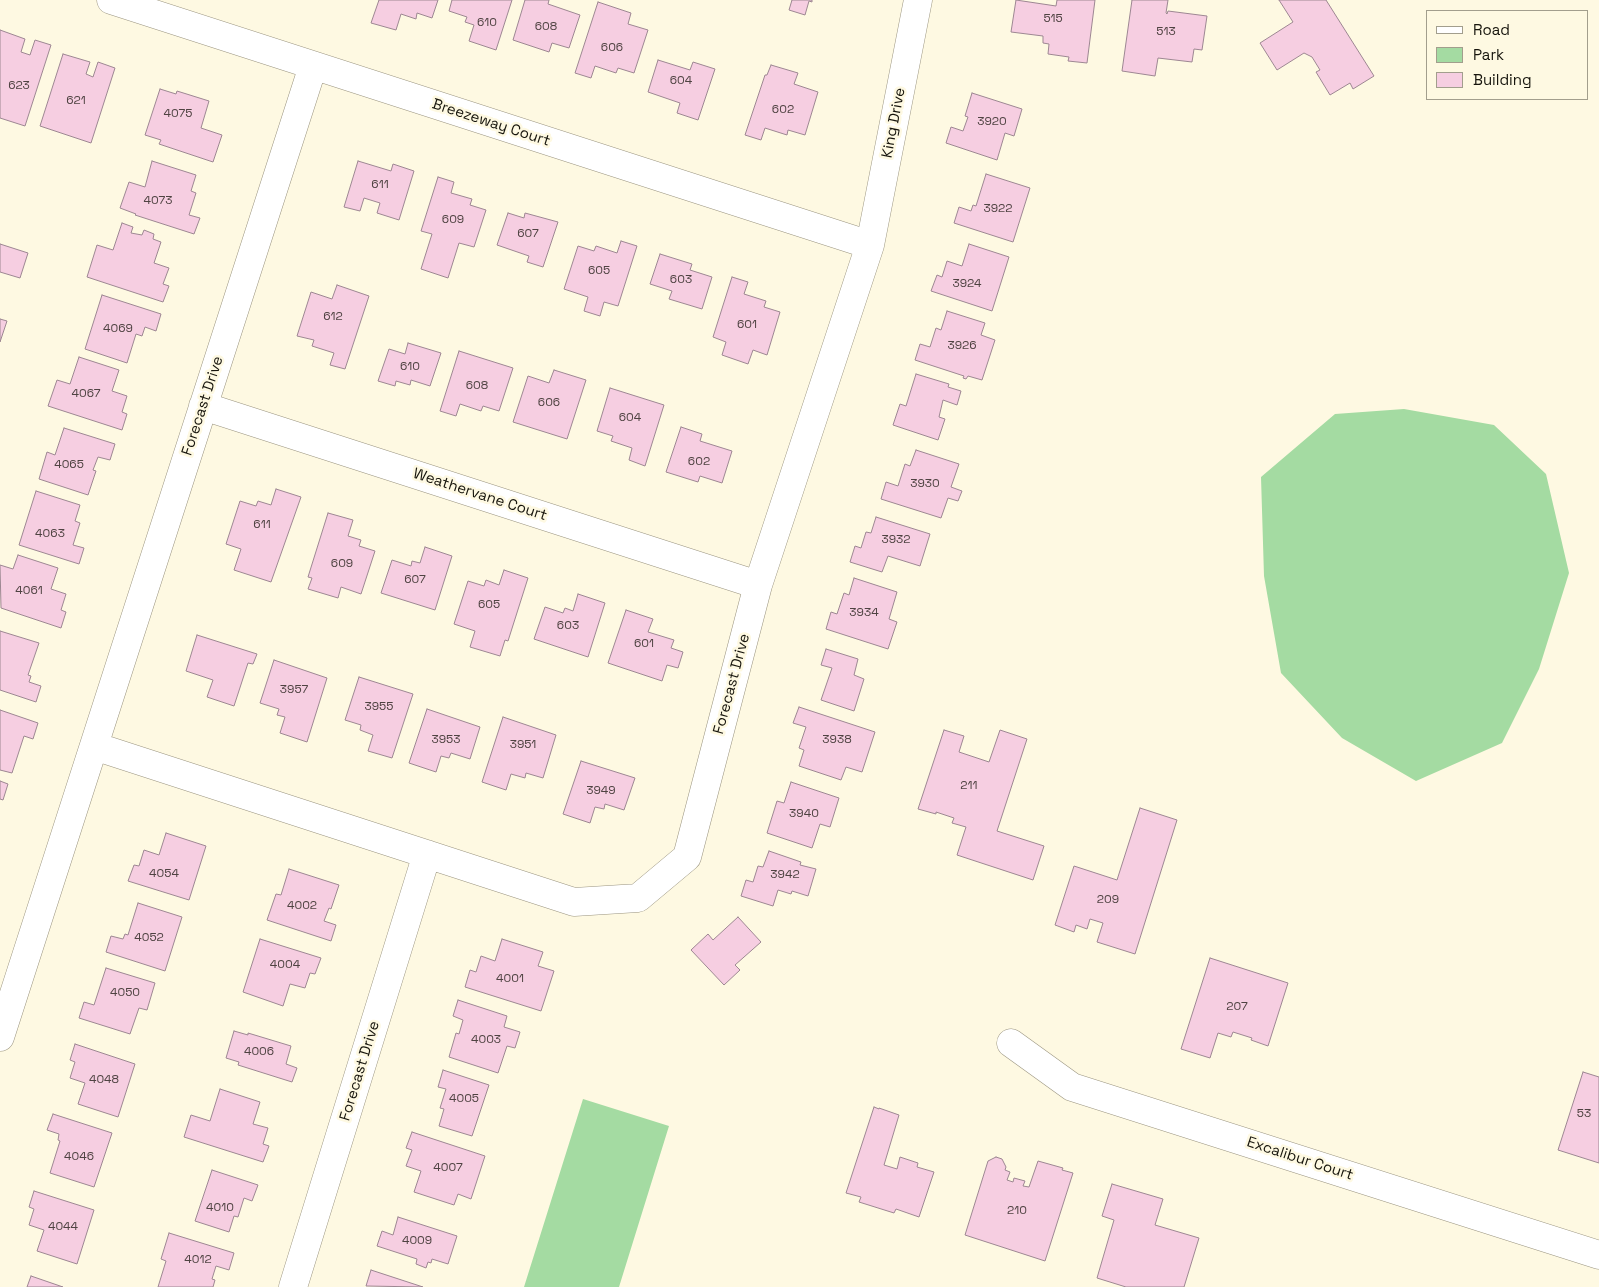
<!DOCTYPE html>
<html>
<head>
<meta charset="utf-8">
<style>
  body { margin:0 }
  #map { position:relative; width:1599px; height:1287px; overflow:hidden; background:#fef9e2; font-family:"Space Grotesk",sans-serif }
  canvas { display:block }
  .legend { position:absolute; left:1426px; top:10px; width:162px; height:90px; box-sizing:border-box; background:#fef9e2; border:1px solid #a29e8d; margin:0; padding:6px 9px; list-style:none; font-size:15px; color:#17150d }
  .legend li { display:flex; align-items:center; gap:10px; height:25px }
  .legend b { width:25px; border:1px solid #a29e8d }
</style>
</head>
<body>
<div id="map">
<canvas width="1599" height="1287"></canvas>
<ul class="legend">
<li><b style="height:6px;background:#fff"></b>Road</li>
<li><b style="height:14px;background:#a4dba2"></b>Park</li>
<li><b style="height:14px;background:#f6cee1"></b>Building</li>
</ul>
</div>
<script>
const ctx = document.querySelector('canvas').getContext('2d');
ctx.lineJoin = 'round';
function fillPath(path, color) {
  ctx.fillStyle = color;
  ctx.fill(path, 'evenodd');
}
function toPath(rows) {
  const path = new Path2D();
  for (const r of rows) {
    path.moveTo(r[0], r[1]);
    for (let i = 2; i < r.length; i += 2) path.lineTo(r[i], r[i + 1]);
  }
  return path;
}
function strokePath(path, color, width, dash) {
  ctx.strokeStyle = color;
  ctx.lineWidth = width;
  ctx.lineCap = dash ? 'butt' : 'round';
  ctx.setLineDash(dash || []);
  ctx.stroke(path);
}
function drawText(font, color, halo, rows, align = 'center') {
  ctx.font = font + ' "Space Grotesk",sans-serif';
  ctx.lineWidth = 5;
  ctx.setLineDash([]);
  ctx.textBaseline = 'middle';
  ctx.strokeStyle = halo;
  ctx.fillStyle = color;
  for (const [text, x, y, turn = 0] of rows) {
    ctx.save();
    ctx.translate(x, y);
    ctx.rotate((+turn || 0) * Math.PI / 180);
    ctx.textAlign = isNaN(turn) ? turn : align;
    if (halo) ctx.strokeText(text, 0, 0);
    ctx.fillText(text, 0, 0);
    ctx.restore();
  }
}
fillPath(toPath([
  [1404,409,1494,425,1546,474,1569,573,1539,669,1502,743,1416,781,1342,738,1281,673,1264,576,1261,477,1335,414],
  [583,1099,669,1126,619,1287,524,1287]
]), '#a4dba2');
const building = toPath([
  [379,0,438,0,432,18,417,13,416,19,401,14,396,30,371,23,379,0],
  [452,0,512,0,496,50,469,41,474,25,465,22,467,17,449,11,452,0],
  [525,0,549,0,548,4,580,15,569,48,552,43,549,52,513,40,525,0],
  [792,0,812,0,812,2,809,1,805,15,789,10,792,0],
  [1016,0,1056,6,1057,0,1095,0,1087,63,1068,61,1069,57,1048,54,1049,44,1043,43,1043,36,1011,32,1016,0],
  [1132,0,1168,0,1166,13,1167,14,1168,11,1207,16,1202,50,1194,49,1192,62,1158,58,1155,76,1122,71,1132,0],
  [1279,0,1326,0,1374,76,1353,89,1350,83,1330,95,1316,72,1320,70,1312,57,1304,53,1277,70,1260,43,1293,22,1279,0],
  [598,2,631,13,628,24,648,30,634,73,618,68,616,73,595,66,591,78,575,73,598,2],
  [0,30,25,39,21,52,30,55,35,40,51,45,25,126,0,118,0,30],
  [63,54,90,62,86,74,93,77,98,62,115,68,91,143,40,126,63,54],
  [658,60,690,70,693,62,715,69,698,120,677,113,680,103,648,92,658,60],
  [771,65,798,73,794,84,818,92,805,135,788,130,787,135,765,128,761,140,745,135,765,75,767,75,771,65],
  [160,89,176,94,177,91,209,101,201,128,222,135,213,162,159,144,161,140,145,135,160,89],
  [972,93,1022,109,1014,136,1005,133,997,160,946,143,951,127,963,131,968,117,965,116,972,93],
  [152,161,196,175,191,191,196,193,189,215,200,218,194,234,135,215,136,214,120,208,129,182,145,187,152,161],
  [358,161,391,171,393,164,414,171,399,220,377,213,380,203,364,198,360,211,344,207,358,161],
  [986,174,1030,188,1013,242,954,223,959,207,971,211,973,205,976,206,986,174],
  [438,177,454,182,451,193,472,199,470,205,486,210,474,247,459,243,448,278,421,269,432,234,421,231,438,177],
  [508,213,524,218,525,213,558,222,543,267,527,262,529,256,497,245,508,213],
  [122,223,133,227,131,233,142,235,144,230,154,234,153,239,161,242,154,263,169,268,163,284,169,286,163,302,87,277,97,245,113,250,122,223],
  [621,241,637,246,618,306,604,302,600,316,584,311,588,297,564,289,578,246,594,251,596,246,617,253,621,241],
  [0,244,28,253,20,278,0,272,0,244],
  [969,244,1009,257,992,311,931,291,937,275,942,277,947,261,962,266,969,244],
  [660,254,692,264,690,270,712,277,702,309,669,299,672,291,650,284,660,254],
  [732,277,748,282,744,294,766,301,764,307,780,312,767,355,753,350,748,364,722,355,726,342,713,337,732,277],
  [337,285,369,296,345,369,330,365,334,353,312,346,314,340,297,336,311,292,332,299,337,285],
  [102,295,161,314,156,331,145,327,142,336,136,334,127,363,85,349,102,295],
  [947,311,985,323,981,335,995,340,982,380,968,376,966,379,963,378,964,376,915,360,920,344,930,347,936,328,941,330,947,311],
  [0,319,7,321,0,342,0,319],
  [408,343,441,353,430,386,411,380,410,385,396,381,395,386,378,381,389,349,405,354,408,343],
  [459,351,513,368,499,411,483,406,481,411,460,404,456,416,440,411,459,351],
  [79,357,119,370,112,391,127,396,122,412,127,414,122,430,48,406,57,380,70,384,79,357],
  [554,370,586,380,567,439,513,422,528,376,549,383,554,370],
  [916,374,949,384,948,387,961,391,957,405,943,400,939,417,945,419,938,440,893,425,900,404,906,406,916,374],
  [610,388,664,405,645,466,629,460,632,448,611,441,613,436,597,431,610,388],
  [681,427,702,434,700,441,732,451,722,483,700,476,698,482,666,472,681,427],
  [64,428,115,444,110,460,98,457,93,470,96,471,88,495,39,479,47,452,55,455,64,428],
  [916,450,959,464,951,487,962,491,958,501,948,498,941,518,881,499,886,482,898,486,905,464,910,466,916,450],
  [276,489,301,497,271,582,234,570,241,549,226,544,240,501,256,506,258,501,271,505,276,489],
  [36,491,80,505,75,521,80,523,73,545,84,548,79,564,19,545,36,491],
  [328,513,353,520,348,536,361,540,359,546,375,551,361,594,341,587,338,598,308,589,312,578,308,577,328,513],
  [876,517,930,534,920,566,888,556,882,572,850,562,855,546,861,548,866,532,871,533,876,517],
  [425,547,452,556,435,610,381,593,392,560,411,566,412,561,420,563,425,547],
  [18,555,58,568,51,589,66,594,61,610,66,612,61,628,1,608,0,565,13,569,18,555],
  [504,570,528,578,508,641,505,640,500,656,470,647,475,631,454,624,468,581,484,586,486,580,499,585,504,570],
  [854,578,897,592,889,619,897,622,888,649,826,629,831,612,837,614,844,593,849,595,854,578],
  [578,594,605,603,588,657,534,639,545,607,563,613,565,608,573,611,578,594],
  [626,610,653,619,648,632,674,640,671,648,683,652,678,668,667,665,662,681,608,663,626,610],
  [0,631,39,643,28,675,31,676,29,682,41,686,36,702,0,690,0,631],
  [197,635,257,654,253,664,248,663,234,706,207,697,213,680,186,671,197,635],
  [826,649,858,659,854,675,864,679,854,711,821,700,832,668,821,665,826,649],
  [274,660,327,678,307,742,280,733,285,717,277,715,279,709,260,703,274,660],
  [359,677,413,694,392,758,368,751,373,735,360,730,361,725,345,720,359,677],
  [799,707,875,732,862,772,846,767,841,780,799,766,804,750,799,748,806,727,793,723,799,707],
  [427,709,480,727,470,759,451,753,449,758,441,756,436,772,409,763,427,709],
  [0,710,38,723,33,739,24,736,12,773,0,770,0,710],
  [503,717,556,735,543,778,526,773,525,778,511,774,506,790,482,782,503,717],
  [944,730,964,736,959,752,989,762,1000,730,1027,739,997,831,1044,846,1033,880,957,855,966,827,952,823,954,818,936,812,936,814,918,809,944,730],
  [581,761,635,778,624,810,605,804,604,809,595,807,590,823,563,814,581,761],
  [0,781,8,784,3,800,0,799,0,781],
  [791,782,839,798,830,827,820,824,812,848,767,833,777,801,784,803,791,782],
  [1140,808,1177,820,1135,954,1097,942,1103,923,1090,919,1087,929,1076,925,1074,932,1055,925,1074,866,1117,880,1140,808],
  [166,833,206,846,189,900,128,881,134,865,139,866,144,850,159,855,166,833],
  [769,851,801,862,800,865,816,869,808,896,792,891,791,894,778,890,773,906,741,896,746,880,753,882,758,866,763,867,769,851],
  [289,869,339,885,331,909,329,908,324,921,336,925,331,941,267,920,276,894,281,895,289,869],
  [138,903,182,917,165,971,106,952,111,936,123,939,125,934,128,935,138,903],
  [738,917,761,942,735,965,740,970,724,985,691,950,708,934,713,940,738,917],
  [260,939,321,958,315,974,310,973,305,988,290,984,283,1006,243,992,260,939],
  [502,939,543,952,538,966,554,971,541,1011,465,987,470,970,476,972,481,956,495,961,502,939],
  [1210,958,1288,983,1268,1046,1251,1040,1252,1038,1233,1032,1231,1037,1218,1033,1210,1058,1181,1049,1210,958],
  [106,968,155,983,147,1010,139,1008,130,1034,79,1018,84,1002,94,1005,106,968],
  [458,1000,507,1016,504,1027,520,1032,515,1048,507,1046,498,1073,449,1057,456,1033,459,1034,463,1020,453,1016,458,1000],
  [234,1031,248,1035,248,1033,291,1046,286,1064,297,1068,292,1082,238,1065,239,1062,226,1058,234,1031],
  [75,1044,135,1064,118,1117,78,1104,85,1083,70,1078,75,1062,70,1060,75,1044],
  [443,1070,489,1085,472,1136,439,1126,444,1109,440,1108,446,1089,438,1087,443,1070],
  [1583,1072,1599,1077,1599,1163,1558,1150,1583,1072],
  [220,1089,260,1102,253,1124,268,1128,263,1144,269,1146,263,1162,184,1137,191,1115,210,1121,220,1089],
  [874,1107,879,1109,879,1108,899,1115,884,1165,897,1169,900,1157,918,1163,917,1167,934,1172,919,1217,896,1209,894,1213,859,1202,861,1197,846,1193,874,1107],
  [53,1114,112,1133,94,1187,50,1173,60,1141,58,1140,59,1134,47,1130,53,1114],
  [412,1132,485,1156,471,1199,458,1194,454,1205,414,1192,421,1171,406,1166,412,1150,406,1148,412,1132],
  [996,1157,1002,1159,1006,1167,1005,1170,1010,1172,1007,1180,1013,1182,1014,1178,1025,1181,1023,1186,1029,1187,1038,1161,1063,1168,1062,1170,1073,1173,1045,1261,965,1235,988,1161,996,1157],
  [212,1170,258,1185,252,1201,244,1198,238,1217,234,1216,229,1232,195,1221,212,1170],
  [1112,1184,1163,1199,1155,1225,1199,1238,1184,1287,1126,1287,1097,1278,1114,1220,1102,1216,1112,1184],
  [34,1191,94,1210,77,1264,37,1251,44,1230,29,1225,34,1209,29,1207,34,1191],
  [398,1217,457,1236,448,1264,432,1259,431,1263,428,1262,426,1268,416,1264,417,1259,377,1246,382,1231,393,1235,398,1217],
  [169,1233,234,1253,229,1270,216,1266,212,1279,215,1280,213,1287,158,1287,166,1261,161,1259,169,1233],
  [371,1270,423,1287,366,1286,371,1270],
  [31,1276,63,1287,27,1287,31,1276]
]);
fillPath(building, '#f6cee1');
strokePath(building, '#9d8792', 1);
const street = toPath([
  [111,0,870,245],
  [203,406,758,585],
  [94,746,574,902,638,898,687,857,758,585,870,245,918,0],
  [0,1037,313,66],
  [1011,1043,1072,1087,1599,1255],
  [293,1287,427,854]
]);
strokePath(street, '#9b9581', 29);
strokePath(street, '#fff', 28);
drawText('12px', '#4f4342', null, [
  ["515",1053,19],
  ["610",487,23],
  ["608",546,27],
  ["513",1166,32],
  ["606",612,48],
  ["604",681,81],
  ["623",19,86],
  ["621",76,101],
  ["602",783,110],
  ["4075",178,114],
  ["3920",992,122],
  ["611",380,185],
  ["4073",158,201],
  ["3922",998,209],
  ["609",453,220],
  ["607",528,234],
  ["605",599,271],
  ["603",681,280],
  ["3924",967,284],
  ["612",333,317],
  ["601",747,325],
  ["4069",118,329],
  ["3926",962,346],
  ["610",410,367],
  ["608",477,386],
  ["4067",86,394],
  ["606",549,403],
  ["604",630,418],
  ["602",699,462],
  ["4065",69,465],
  ["3930",925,484],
  ["611",262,525],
  ["4063",50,534],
  ["3932",896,540],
  ["609",342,564],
  ["607",415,580],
  ["4061",29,591],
  ["605",489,605],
  ["3934",864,613],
  ["603",568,626],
  ["601",644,644],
  ["3957",294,690],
  ["3955",379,707],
  ["3953",446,740],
  ["3938",837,740],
  ["3951",523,745],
  ["211",969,786],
  ["3949",601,791],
  ["3940",804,814],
  ["4054",164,874],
  ["3942",785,875],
  ["209",1108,900],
  ["4002",302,906],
  ["4052",149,938],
  ["4004",285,965],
  ["4001",510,979],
  ["4050",125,993],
  ["207",1237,1007],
  ["4003",486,1040],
  ["4006",259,1052],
  ["4048",104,1080],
  ["4005",464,1099],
  ["53",1584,1114],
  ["4046",79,1157],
  ["4007",448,1168],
  ["4010",220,1208],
  ["210",1017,1211],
  ["4044",63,1227],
  ["4009",417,1241],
  ["4012",198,1260]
]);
drawText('15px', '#17150d', '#fef9e2', [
  ["Breezeway Court",491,123,18],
  ["King Drive",894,123,-79],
  ["Forecast Drive",203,406,-72],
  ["Weathervane Court",480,495,18],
  ["Forecast Drive",732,684,-75],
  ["Forecast Drive",360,1071,-73],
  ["Excalibur Court",1300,1159,18]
]);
</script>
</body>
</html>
